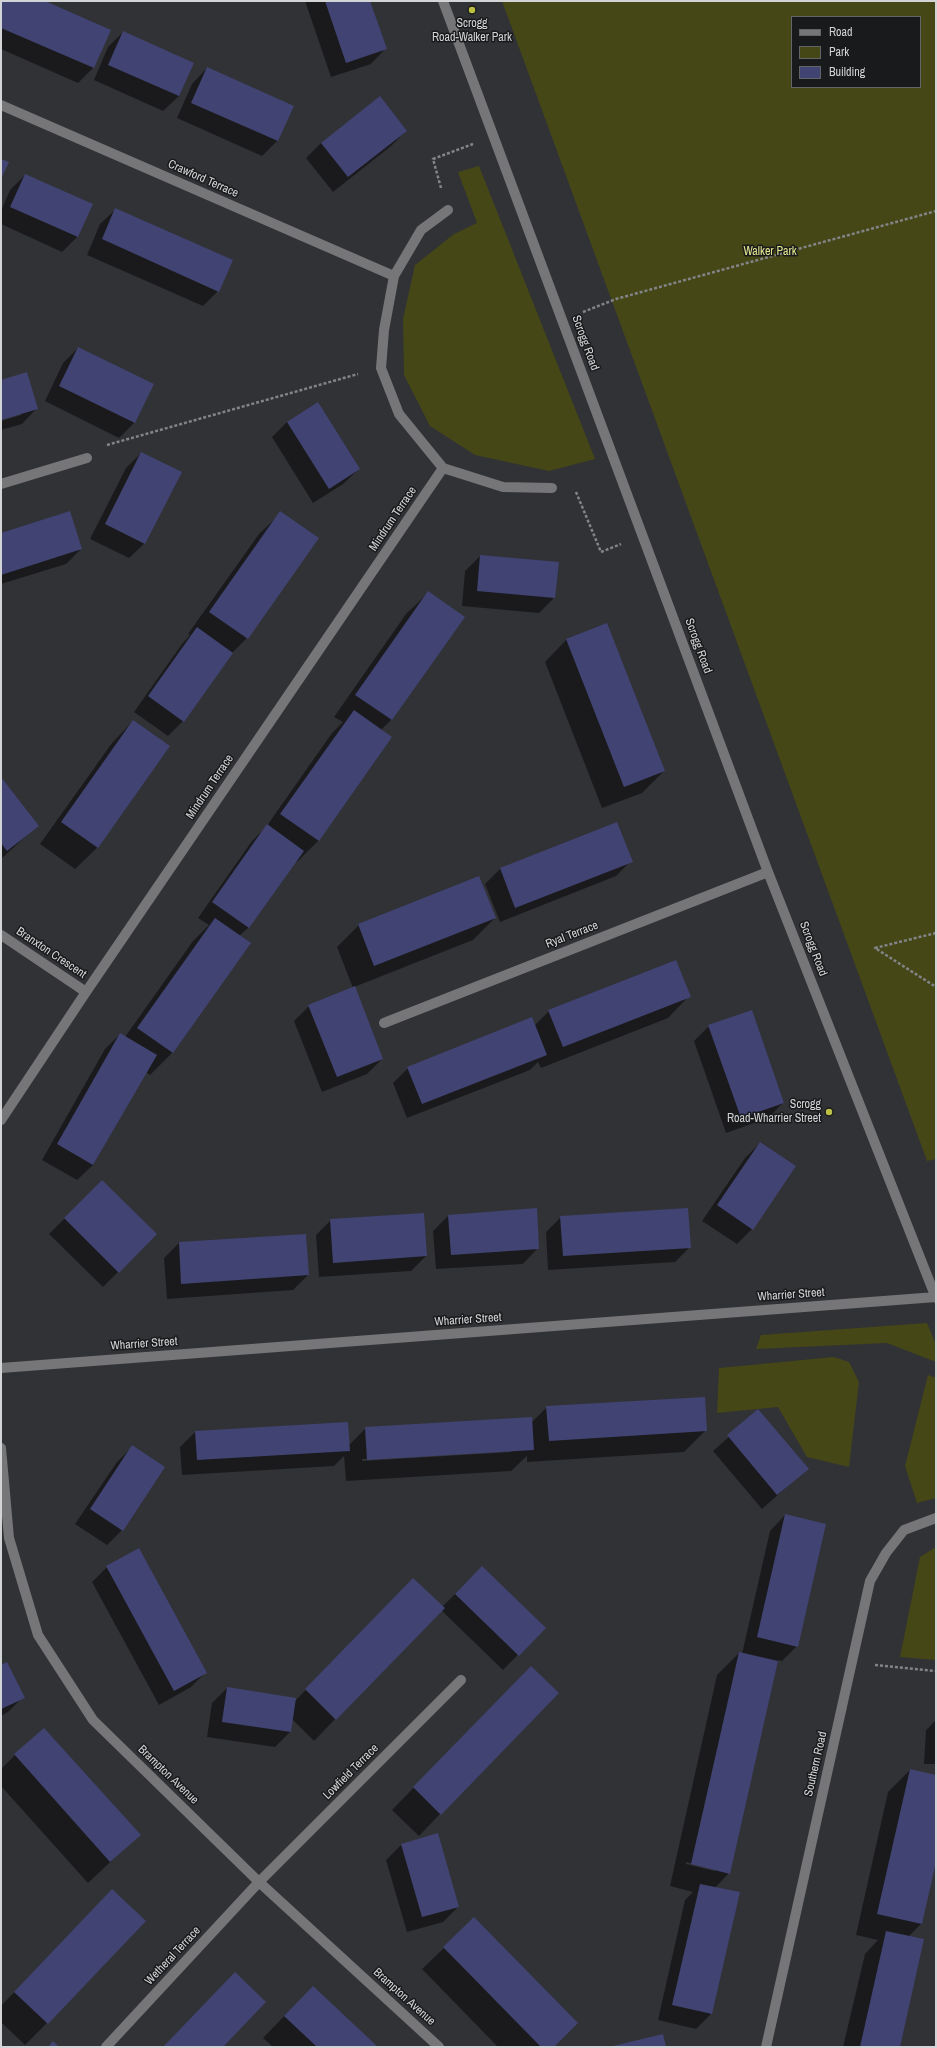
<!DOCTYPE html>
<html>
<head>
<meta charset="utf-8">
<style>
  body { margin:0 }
  #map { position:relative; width:937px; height:2048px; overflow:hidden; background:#313236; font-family:"Archivo Narrow",sans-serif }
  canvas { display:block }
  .frame { position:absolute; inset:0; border:2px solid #d3d4d6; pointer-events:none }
  .legend { position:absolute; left:791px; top:16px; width:130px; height:72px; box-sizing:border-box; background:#191a1b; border:1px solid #636466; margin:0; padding:5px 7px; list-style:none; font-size:12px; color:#d3d4d6 }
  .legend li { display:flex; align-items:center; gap:8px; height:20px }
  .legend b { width:20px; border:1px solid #636466 }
</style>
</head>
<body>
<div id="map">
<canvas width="937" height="2048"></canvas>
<div class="frame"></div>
<ul class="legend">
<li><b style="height:5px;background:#767678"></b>Road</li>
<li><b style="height:11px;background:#454717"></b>Park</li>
<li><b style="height:11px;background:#414373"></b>Building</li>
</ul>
</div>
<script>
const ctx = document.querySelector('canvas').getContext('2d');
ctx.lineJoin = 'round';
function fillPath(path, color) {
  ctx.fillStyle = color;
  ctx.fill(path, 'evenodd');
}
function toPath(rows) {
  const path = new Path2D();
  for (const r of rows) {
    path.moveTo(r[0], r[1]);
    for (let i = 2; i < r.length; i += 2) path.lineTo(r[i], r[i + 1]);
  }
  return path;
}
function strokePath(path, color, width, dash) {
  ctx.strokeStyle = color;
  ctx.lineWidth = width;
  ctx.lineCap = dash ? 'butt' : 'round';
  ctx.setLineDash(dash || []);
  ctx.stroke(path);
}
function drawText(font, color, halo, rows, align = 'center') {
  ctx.font = font + ' "Archivo Narrow",sans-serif';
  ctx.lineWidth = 3;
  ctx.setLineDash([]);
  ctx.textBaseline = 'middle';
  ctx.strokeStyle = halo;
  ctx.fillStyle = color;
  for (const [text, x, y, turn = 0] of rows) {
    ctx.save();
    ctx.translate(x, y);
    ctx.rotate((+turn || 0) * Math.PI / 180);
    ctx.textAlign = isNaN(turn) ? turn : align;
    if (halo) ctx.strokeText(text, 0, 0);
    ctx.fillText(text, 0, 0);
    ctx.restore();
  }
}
fillPath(toPath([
  [502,1,936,1,936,1159,927,1161],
  [792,17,920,17,920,87,792,87],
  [479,166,595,459,549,471,475,455,430,426,404,375,403,319,415,265,454,234,477,223,458,172],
  [927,1323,936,1345,936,1362,887,1343,756,1349,761,1335],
  [834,1357,849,1362,859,1382,849,1467,807,1457,778,1407,717,1413,719,1368],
  [928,1375,936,1378,936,1498,917,1503,905,1466],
  [936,1547,936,1660,900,1657,920,1557]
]), '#454717');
fillPath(toPath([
  [1,1,43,1,110,31,93,68,78,83,1,49],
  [305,1,369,1,386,48,371,64,331,77],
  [123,32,179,96,163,111,94,80,108,47],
  [207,68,292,106,277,141,262,156,177,118,192,84],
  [406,131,391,146,333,192,306,158,321,143],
  [25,175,77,237,62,252,1,224,1,211,10,190],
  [116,209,218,291,203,306,87,255,100,224],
  [78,348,153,384,134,423,119,438,45,401,63,363],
  [1,381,37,408,22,424,1,430,1,421,21,415,21,413,1,419],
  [287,422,359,469,343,484,313,503,272,437],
  [141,453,145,543,129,558,90,539,126,468],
  [281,513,247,638,230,655,183,721,168,736,134,712,182,644,190,635,188,634,259,534],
  [1,534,81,549,66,564,1,584],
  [480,556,554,598,539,613,462,606,465,571],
  [428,593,392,719,381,730,391,737,318,841,297,862,295,861,248,928,239,936,250,944,172,1053,150,1075,146,1072,93,1165,77,1180,42,1160,105,1049,120,1034,125,1037,193,941,209,925,198,918,252,841,266,827,332,733,343,722,334,717,406,614],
  [606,625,664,771,642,793,602,808,545,662,566,640],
  [133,721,169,746,97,848,75,869,40,844,112,743],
  [1,779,37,826,1,859],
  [616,823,631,861,616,876,500,922,485,884,500,869],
  [495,918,473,940,354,987,382,1059,367,1074,322,1092,294,1021,309,1006,353,988,337,947,359,925],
  [689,996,668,1018,541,1068,538,1062,530,1070,407,1118,393,1083,408,1068,534,1026,549,1011],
  [709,1026,783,1103,768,1118,726,1133,694,1041],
  [760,1143,752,1229,737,1244,702,1221,745,1158],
  [102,1181,156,1234,103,1287,49,1234],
  [448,1216,538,1248,523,1264,436,1269,433,1231],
  [561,1217,690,1247,675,1262,548,1270,546,1232],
  [331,1220,426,1256,411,1271,319,1277,316,1235],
  [306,1235,308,1275,293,1290,167,1299,164,1258,179,1243],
  [547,1407,706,1430,684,1452,527,1462,527,1456,511,1471,346,1481,344,1456,334,1466,182,1475,180,1447,195,1432,349,1445,366,1428,531,1423],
  [511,1450,511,1452,362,1461,362,1459],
  [758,1411,807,1469,762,1509,713,1451],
  [132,1447,122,1530,107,1545,75,1524,117,1462],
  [785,1515,797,1646,782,1661,778,1660,729,1873,715,1888,711,2014,696,2029,658,2020,685,1900,693,1892,670,1886,717,1675,739,1653,742,1654,770,1531],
  [686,1862,715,1869,715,1871,686,1864],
  [107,1567,206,1672,191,1687,159,1705,92,1582],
  [482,1567,544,1628,503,1670,441,1610,314,1741,292,1719,290,1732,275,1747,207,1737,212,1703,227,1688,295,1701,392,1601,442,1607],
  [1,1666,23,1697,8,1712,1,1716],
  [509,1689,440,1814,419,1836,392,1810],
  [936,1720,936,1764,924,1764,926,1730],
  [15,1755,139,1835,88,1883,1,1786,1,1769],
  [910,1770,936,1776,936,1858,921,1924,909,1936,899,2047,843,2047,865,1954,878,1940,856,1935,888,1792],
  [401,1845,458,1907,443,1922,407,1932,386,1860],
  [112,1890,47,2023,25,2045,1,2022,1,2006],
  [444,1948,553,2047,498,2047,422,1969],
  [291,2009,376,2047,273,2047,263,2038]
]), '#0007');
fillPath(toPath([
  [1,1,45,1,111,30,94,68,1,28],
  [325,1,370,1,387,49,346,63],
  [123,31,194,63,179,96,108,65],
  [207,67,294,106,278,141,191,103],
  [380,96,407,131,348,177,321,143],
  [1,159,9,162,1,179],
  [25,174,93,204,78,237,10,207],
  [115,208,233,260,219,292,102,239],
  [78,347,154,384,135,423,59,386],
  [27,372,38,409,1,420,1,380],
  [318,402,360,469,329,489,287,422],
  [141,452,182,472,145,544,105,524],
  [70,511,82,549,1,575,1,533],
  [280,511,319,538,248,639,209,612],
  [480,555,559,562,555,598,477,591],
  [428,591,465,617,392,720,355,695],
  [607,623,665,771,624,787,566,639],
  [197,627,233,653,184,722,148,696],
  [354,710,392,737,319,841,280,814],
  [133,720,170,746,98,848,61,822],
  [1,777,39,826,7,851,1,843],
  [617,822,633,862,515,908,500,868],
  [267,824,304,851,249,928,212,902],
  [479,876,496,918,374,966,358,924],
  [215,918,251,943,173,1053,137,1028],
  [676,960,691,997,563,1047,548,1010],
  [355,986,383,1059,337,1077,308,1005],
  [752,1010,784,1103,741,1118,708,1025],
  [532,1017,547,1055,422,1104,407,1067],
  [120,1033,157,1055,93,1165,57,1144],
  [760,1142,796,1166,753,1230,717,1205],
  [102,1180,157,1234,119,1273,64,1218],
  [537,1208,539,1249,451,1255,448,1215],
  [688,1208,691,1248,563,1256,560,1216],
  [424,1213,427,1256,333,1263,330,1219],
  [306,1234,309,1275,181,1284,179,1242],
  [705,1397,707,1431,549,1441,546,1406],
  [758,1409,809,1469,777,1495,727,1435],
  [532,1417,534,1450,367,1460,365,1427],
  [348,1422,350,1451,197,1460,195,1431],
  [132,1445,165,1467,123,1531,90,1509],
  [785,1514,826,1524,798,1647,757,1637],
  [139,1548,207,1673,174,1691,106,1566],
  [482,1566,546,1628,519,1656,455,1594],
  [413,1578,445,1608,336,1720,305,1689],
  [739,1652,778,1661,730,1874,691,1864],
  [7,1662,25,1698,1,1709,1,1665],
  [531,1666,559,1693,441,1815,413,1787],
  [227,1687,296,1698,291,1732,222,1722],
  [44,1728,141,1835,110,1862,14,1754],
  [910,1769,936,1775,936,1862,922,1924,877,1914],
  [438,1833,459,1907,422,1917,401,1844],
  [700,1884,740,1892,712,2014,672,2005],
  [112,1889,146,1921,48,2024,14,1992],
  [474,1917,578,2023,554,2047,541,2047,443,1947],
  [886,1931,924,1939,900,2047,860,2047],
  [235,1972,266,2002,223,2047,163,2047],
  [313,1986,378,2047,317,2047,284,2016],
  [663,2034,666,2047,613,2047,613,2046],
  [53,2041,59,2047,48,2047]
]), '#414373');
strokePath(toPath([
  [441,188,433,159,473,144],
  [583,312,616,299,936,211],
  [107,445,358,374],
  [576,492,601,552,621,544],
  [936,933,875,948,936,987],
  [875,1665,936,1671]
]), '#838487', 2.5, [3, 2]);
strokePath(toPath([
  [443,1,768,872,936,1298],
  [1,105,394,276],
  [448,210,421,230,394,276,384,330,381,368,399,414,443,468,503,487,552,488],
  [1,484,87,458],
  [1,935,86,992],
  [384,1023,768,872],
  [1,1120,86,992,443,468],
  [1,1368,936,1297],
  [1,1448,9,1538,38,1635,93,1720,259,1882,439,2047],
  [106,2047,259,1882,461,1680],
  [766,2047,870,1581,886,1553,904,1530,936,1518]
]), '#767678', 10);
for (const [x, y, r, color] of [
  [472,10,4,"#bbc044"],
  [829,1112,4,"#bbc044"]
]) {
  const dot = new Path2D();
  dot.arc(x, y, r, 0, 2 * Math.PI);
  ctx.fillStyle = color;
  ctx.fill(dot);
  strokePath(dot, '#191a1b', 1.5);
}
drawText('12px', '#d3d4d6', '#191a1b', [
  ["Scrogg",472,24],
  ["Road-Walker Park",472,38],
  ["Scrogg",821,1105,"right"],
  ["Road-Wharrier Street",821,1119,"right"]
]);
drawText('12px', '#d3d4d6', '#191a1b', [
  ["Crawford Terrace",203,179,24],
  ["Scrogg Road",585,343,70],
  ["Mindrum Terrace",393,519,-56],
  ["Scrogg Road",698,646,70],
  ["Mindrum Terrace",210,787,-56],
  ["Ryal Terrace",572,935,-21],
  ["Scrogg Road",813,949,69],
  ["Branxton Crescent",51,953,34],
  ["Wharrier Street",791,1295,-4],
  ["Wharrier Street",468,1320,-4],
  ["Wharrier Street",144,1344,-4],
  ["Southern Road",816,1764,-77],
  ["Lowfield Terrace",351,1772,-45],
  ["Brampton Avenue",168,1775,44],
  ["Wetheral Terrace",173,1956,-47],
  ["Brampton Avenue",404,1997,42]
]);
drawText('12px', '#e3e891', '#191a1b', [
  ["Walker Park",770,252]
]);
</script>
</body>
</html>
